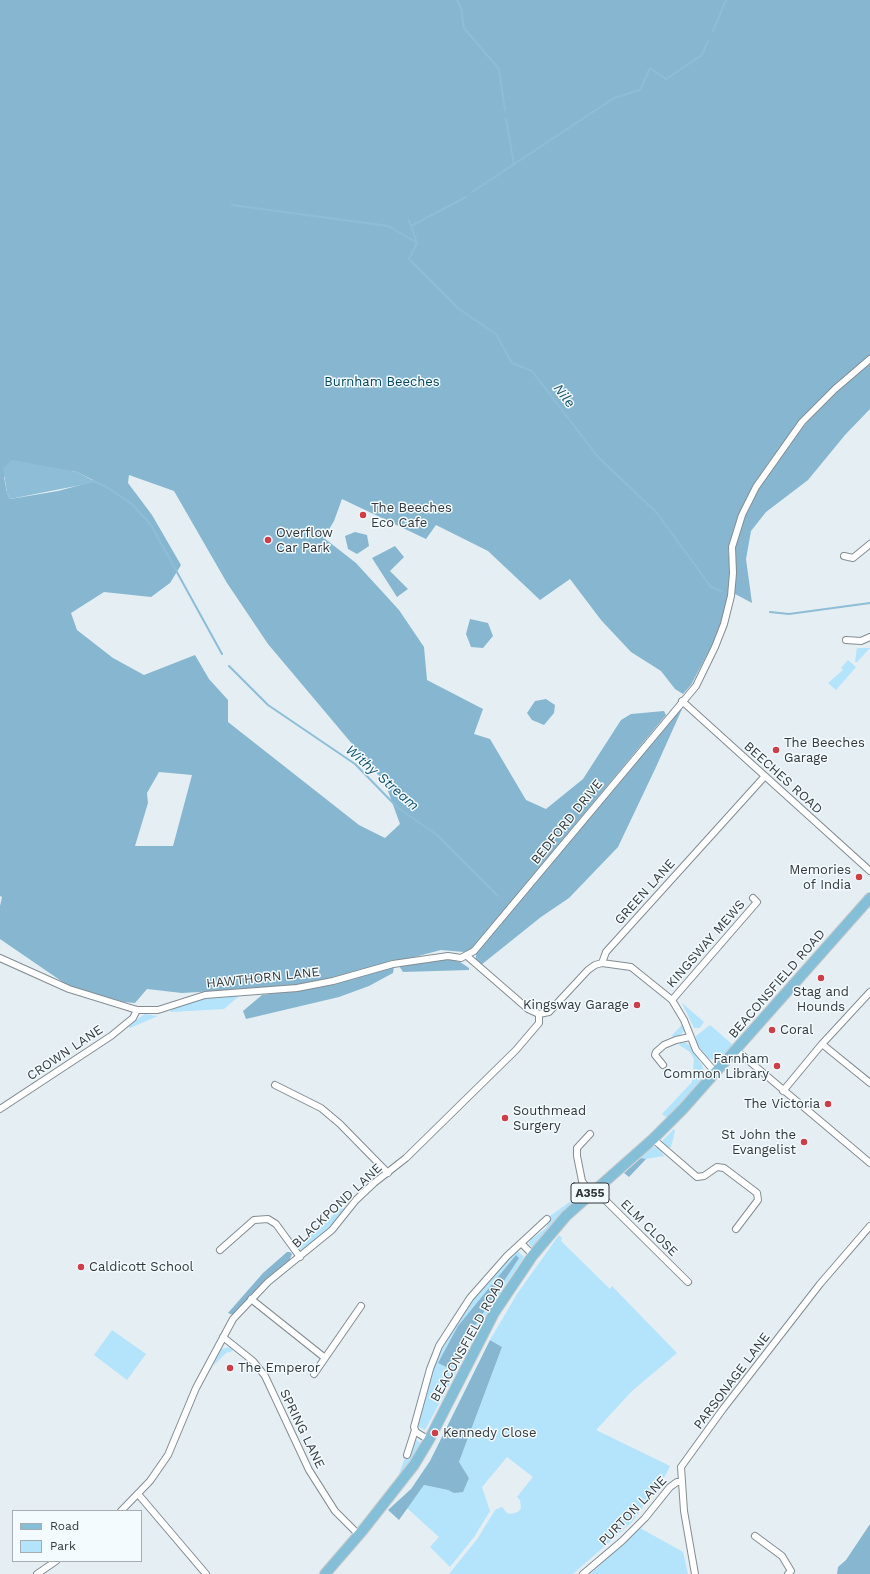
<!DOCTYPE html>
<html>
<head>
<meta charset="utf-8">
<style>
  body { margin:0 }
  #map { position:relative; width:870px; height:1574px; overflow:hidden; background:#e4eef3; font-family:"Work Sans",sans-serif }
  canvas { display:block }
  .legend { position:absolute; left:12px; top:1510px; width:130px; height:52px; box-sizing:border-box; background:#f3fbff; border:1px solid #a6adb0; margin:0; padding:5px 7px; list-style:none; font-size:12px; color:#333739 }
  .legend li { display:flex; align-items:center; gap:8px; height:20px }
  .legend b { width:20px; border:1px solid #a6adb0 }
</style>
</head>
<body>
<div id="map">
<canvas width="870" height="1574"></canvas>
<ul class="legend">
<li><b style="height:5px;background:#85bed7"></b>Road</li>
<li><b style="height:11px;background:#b4e3fc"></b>Park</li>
</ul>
</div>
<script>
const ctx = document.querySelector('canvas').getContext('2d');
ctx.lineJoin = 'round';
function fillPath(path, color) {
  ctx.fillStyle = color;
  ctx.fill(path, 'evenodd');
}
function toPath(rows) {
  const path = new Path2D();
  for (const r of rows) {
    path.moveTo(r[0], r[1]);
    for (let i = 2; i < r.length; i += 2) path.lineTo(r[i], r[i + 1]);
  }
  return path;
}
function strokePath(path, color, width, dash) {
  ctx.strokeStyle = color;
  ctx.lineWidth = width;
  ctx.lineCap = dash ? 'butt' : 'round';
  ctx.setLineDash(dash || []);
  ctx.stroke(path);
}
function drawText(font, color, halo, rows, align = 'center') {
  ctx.font = font + ' "Work Sans",sans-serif';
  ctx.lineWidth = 3;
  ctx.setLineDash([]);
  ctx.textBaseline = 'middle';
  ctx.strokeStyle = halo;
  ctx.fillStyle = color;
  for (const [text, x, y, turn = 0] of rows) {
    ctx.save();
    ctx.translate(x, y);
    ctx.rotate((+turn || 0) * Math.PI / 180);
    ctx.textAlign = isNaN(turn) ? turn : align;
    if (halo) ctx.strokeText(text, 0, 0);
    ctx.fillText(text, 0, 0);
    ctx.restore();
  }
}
fillPath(toPath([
  [857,648,870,648,857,662,855,662],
  [848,660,856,667,836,690,828,683,843,670,841,668],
  [239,996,224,1009,170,1012,173,1008,202,998],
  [682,1003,704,1022,700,1028,694,1028],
  [145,1014,158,1016,130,1028,128,1026],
  [683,1024,684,1031,680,1035,676,1037,671,1036],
  [710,1025,733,1045,720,1060,714,1060,707,1058,696,1042,696,1036],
  [681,1043,686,1043,689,1045,702,1065,704,1072,701,1081,667,1118,662,1114,692,1082,694,1059,690,1052,679,1045],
  [674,1129,675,1131,671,1147,668,1148,662,1141],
  [653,1147,659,1148,664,1156,646,1159,641,1158,646,1151],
  [571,1201,572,1205,536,1246,532,1247,529,1244,529,1241,546,1228,550,1216],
  [342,1207,345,1210,342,1214,325,1231,303,1250,298,1249,295,1245,311,1235],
  [559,1235,562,1238,561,1241,610,1289,612,1286,677,1353,632,1391,596,1430,670,1466,665,1476,632,1522,573,1574,449,1574,478,1538,495,1510,502,1507,507,1513,511,1514,518,1512,521,1508,520,1500,517,1497,533,1477,507,1457,482,1487,490,1511,474,1537,450,1567,430,1547,439,1537,407,1508,424,1485,448,1490,454,1493,469,1478,459,1462,502,1347,490,1340,517,1294],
  [517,1250,524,1257,466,1345,460,1365,425,1430,417,1426,436,1361,455,1325,486,1283],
  [112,1330,146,1354,127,1380,94,1355],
  [230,1347,233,1351,226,1353,213,1366,221,1349],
  [416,1439,422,1445,396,1483,404,1460,408,1457],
  [640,1528,683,1552,688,1574,590,1574]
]), '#b4e3fc');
fillPath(toPath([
  [0,0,870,0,870,355,849,373,801,420,769,462,756,482,742,509,728,550,731,576,729,594,721,628,691,685,683,694,675,689,661,671,631,652,601,620,570,579,540,600,488,551,436,525,426,539,342,499,334,521,324,538,356,563,399,610,424,647,427,680,483,709,474,734,490,739,526,800,546,809,583,779,621,720,631,714,664,711,666,715,471,950,464,952,441,950,320,982,285,987,182,993,147,989,135,1003,124,1002,70,987,0,939,0,906,2,897,0,896],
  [55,469,77,472,95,481,58,491,10,499,7,493,4,477],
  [129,475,174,491,227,583,268,644,385,783,400,824,385,838,359,825,228,722,228,700,209,679,195,655,144,675,113,658,77,630,71,613,104,592,151,597,170,583,181,565,152,515,128,483],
  [159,772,192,775,173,846,135,846,148,803,147,793],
  [870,362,870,409,845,435,808,480,766,512,751,531,746,559,752,603,735,594,734,558,736,536,744,516,764,478,790,442,810,419,844,384],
  [355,532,367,535,369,546,357,554,348,549,345,536],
  [395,546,404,557,390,571,408,589,397,597,372,558],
  [470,619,488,623,493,636,483,648,471,647,466,634],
  [546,699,555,705,554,713,544,725,532,720,527,713,535,701],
  [678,709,682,709,656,767,618,847,569,898,541,917,481,965,476,960,476,953],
  [449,959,460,962,469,968,469,970,403,972,399,966],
  [394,967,393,973,369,986,339,997,246,1019,243,1011,262,995,322,987],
  [641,1158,646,1159,629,1177,624,1173],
  [287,1252,290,1252,292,1254,289,1261,268,1278,233,1315,228,1313,263,1273],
  [516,1255,519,1258,476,1324,450,1369,438,1363,458,1326],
  [490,1340,502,1347,459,1462,469,1478,463,1492,454,1493,448,1490,424,1485,399,1520,388,1510,411,1489,430,1461],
  [870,1524,870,1574,837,1574,838,1567,846,1560]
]), '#87b7d0');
fillPath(toPath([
  [12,460,77,472,96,482,10,499,7,493,3,468]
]), '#8dbdd7');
strokePath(toPath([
  [457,0,461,8,464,28,499,69,505,110],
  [713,31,726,0],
  [506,119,514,165],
  [472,192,614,98,640,90,650,68,666,79,702,55,708,41],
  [232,205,388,226,416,242],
  [409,220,417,243,409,259,459,309,496,334,512,363,532,371,598,457,657,513,711,587,721,591],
  [411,226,466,197],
  [93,481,105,486,132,504,151,525,222,654],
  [770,612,789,614,870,603],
  [229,666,268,705,355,764,398,808,437,835,498,896]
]), '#8dbdd7', 2);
const street = toPath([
  [844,556,853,558,870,544],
  [846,640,861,641,870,637],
  [682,701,870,871],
  [467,956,528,1009,539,1014],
  [0,958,69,989,137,1010,158,1010,205,995,297,988,333,981,393,964,448,956,461,958,474,951,696,686,715,647,724,624,731,596,733,573,732,547,742,515,756,487,802,422,835,389,870,359],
  [602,963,631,967,672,1000,684,1020,696,1050,715,1072],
  [672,1000,757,902,753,898],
  [539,1014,549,1012,588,970,595,965,602,963,606,952,765,776],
  [822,1044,870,1083],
  [736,1050,870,1163],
  [663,1065,655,1055,656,1052,664,1045,676,1040,690,1037],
  [275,1085,321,1108,340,1124,388,1173],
  [783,1091,822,1044,870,992],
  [0,1109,111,1036,133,1018,137,1010],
  [653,1139,697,1177,704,1176,717,1167,724,1168,757,1193,758,1200,736,1229],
  [595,1190,688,1282],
  [590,1193,582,1181,577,1156,577,1148,590,1134],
  [521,1243,533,1255],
  [220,1250,254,1220,268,1219,276,1224,300,1257],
  [251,1299,325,1358,314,1374],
  [223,1337,253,1361,265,1376,309,1470,335,1511,359,1535],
  [325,1358,361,1306],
  [429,1440,416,1432,414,1427,430,1369,439,1346,470,1298,507,1256,547,1219],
  [407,1455,415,1430],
  [138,1494,206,1574],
  [121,1511,150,1481,168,1455,196,1388,233,1319,268,1282,332,1230,356,1200,374,1183,406,1158,516,1050,539,1023,539,1014],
  [755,1536,782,1556,791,1571,788,1574],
  [37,1574,56,1561],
  [583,1574,622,1541,645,1518,670,1487,677,1482,681,1482],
  [695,1574,684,1511,681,1467,723,1409,820,1284,870,1226]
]);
const primary = toPath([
  [325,1574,363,1530,414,1465,429,1440,494,1313,533,1255,566,1216,653,1139,683,1109,870,898]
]);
strokePath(street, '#848d92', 8);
strokePath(primary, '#cacbcc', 12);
strokePath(street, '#fff', 6);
strokePath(primary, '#85bed7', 10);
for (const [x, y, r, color] of [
  [363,515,4,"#ce3e47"],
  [268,540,4,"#ce3e47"],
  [776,750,4,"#ce3e47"],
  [859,877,4,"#ce3e47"],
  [821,978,4,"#ce3e47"],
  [637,1005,4,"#ce3e47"],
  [772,1030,4,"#ce3e47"],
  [777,1066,4,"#ce3e47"],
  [828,1104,4,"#ce3e47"],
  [505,1118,4,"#ce3e47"],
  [804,1142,4,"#ce3e47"],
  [81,1267,4,"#ce3e47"],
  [230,1368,4,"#ce3e47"],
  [435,1433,4,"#ce3e47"]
]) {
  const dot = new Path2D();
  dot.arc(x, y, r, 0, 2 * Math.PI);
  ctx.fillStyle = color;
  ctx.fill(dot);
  strokePath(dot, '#f3fbff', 1.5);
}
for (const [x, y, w] of [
  [590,1193,38]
]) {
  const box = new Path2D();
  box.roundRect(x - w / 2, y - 10, w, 20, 3);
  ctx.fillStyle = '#f3fbff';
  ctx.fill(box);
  strokePath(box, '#333739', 1);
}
drawText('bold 12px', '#333739', null, [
  ["A355",590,1193]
]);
drawText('13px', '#034660', '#f3fbff', [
  ["Burnham Beeches",382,382]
]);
drawText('13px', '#333739', '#f3fbff', [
  ["The Beeches",371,508],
  ["Eco Cafe",371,523],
  ["Overflow",276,533],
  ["Car Park",276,548],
  ["The Beeches",784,743],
  ["Garage",784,758],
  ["Memories",851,870,"right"],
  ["of India",851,885,"right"],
  ["Stag and",821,992,"center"],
  ["Hounds",821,1007,"center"],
  ["Kingsway Garage",629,1005,"right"],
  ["Coral",780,1030],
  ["Farnham",769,1059,"right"],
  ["Common Library",769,1074,"right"],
  ["The Victoria",820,1104,"right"],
  ["Southmead",513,1111],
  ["Surgery",513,1126],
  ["St John the",796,1135,"right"],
  ["Evangelist",796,1150,"right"],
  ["Caldicott School",89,1267],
  ["The Emperor",238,1368],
  ["Kennedy Close",443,1433]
], 'left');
drawText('13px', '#333739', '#f3fbff', [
  ["BEECHES ROAD",783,778,42],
  ["BEDFORD DRIVE",567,822,-51],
  ["GREEN LANE",645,892,-48],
  ["KINGSWAY MEWS",706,944,-49],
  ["HAWTHORN LANE",263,978,-6],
  ["BEACONSFIELD ROAD",777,984,-49],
  ["CROWN LANE",65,1053,-34],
  ["BLACKPOND LANE",337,1206,-43],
  ["ELM CLOSE",649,1228,45],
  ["BEACONSFIELD ROAD",468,1340,-61],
  ["PARSONAGE LANE",732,1381,-53],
  ["SPRING LANE",302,1429,64],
  ["PURTON LANE",633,1511,-46]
]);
drawText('italic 14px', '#17536e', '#f3fbff', [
  ["Nile",564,396,53],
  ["Withy Stream",382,778,41]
]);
</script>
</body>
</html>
